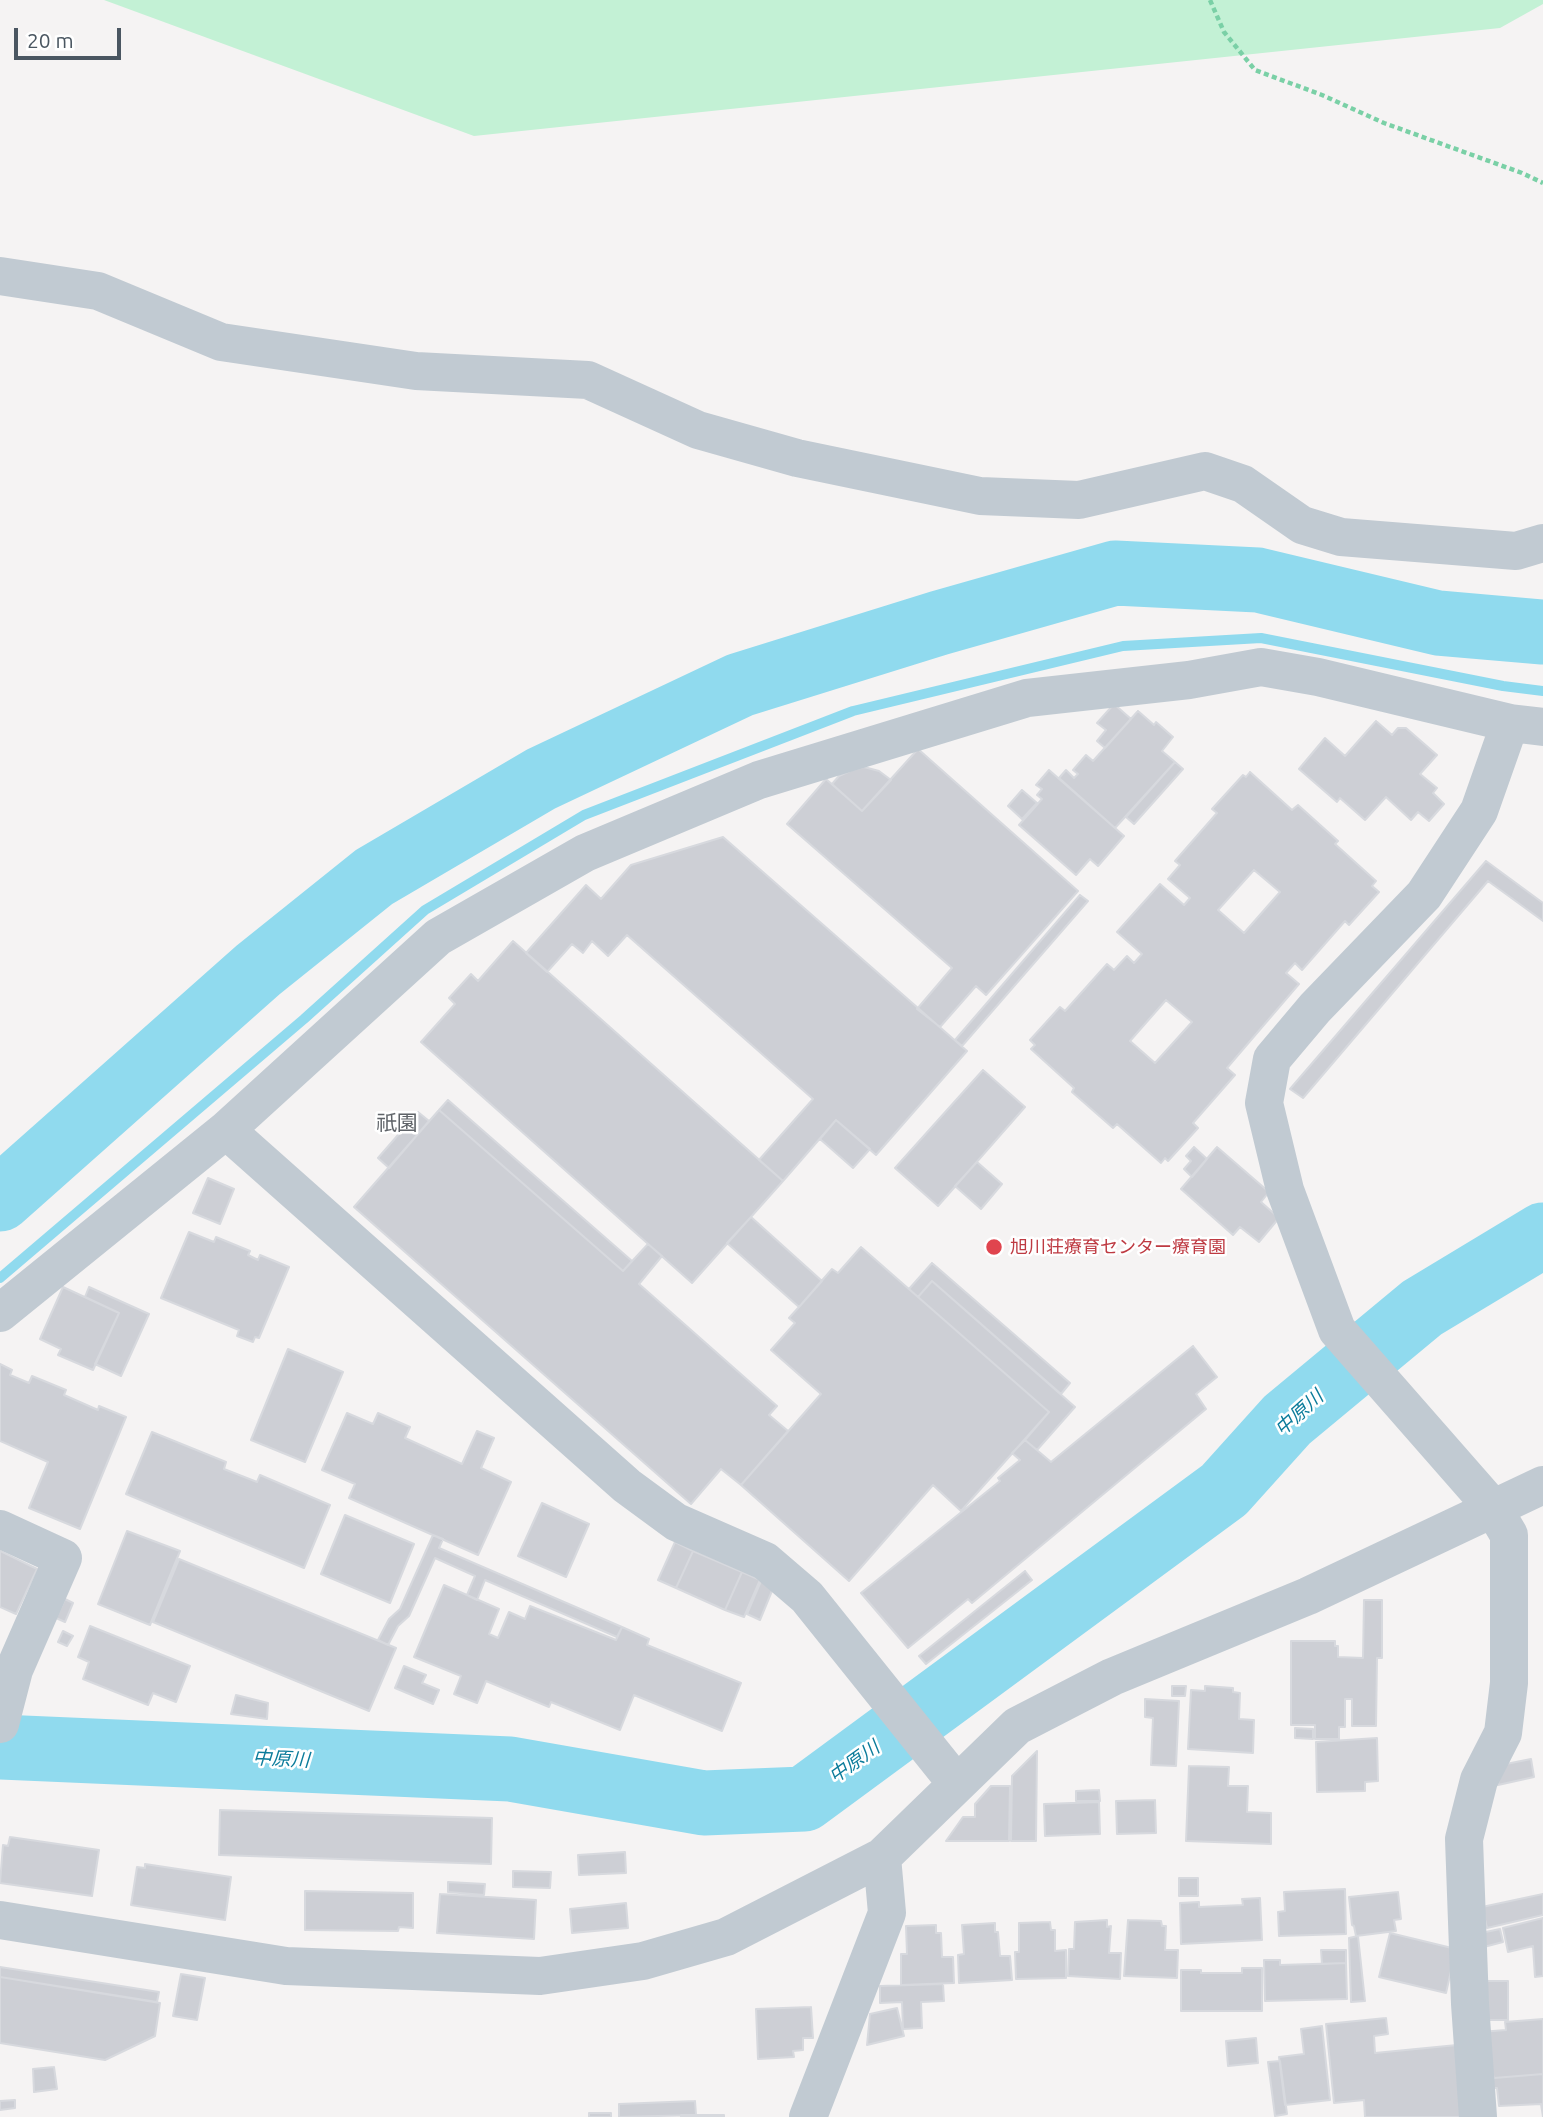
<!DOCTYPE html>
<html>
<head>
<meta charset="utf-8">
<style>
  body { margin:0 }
  #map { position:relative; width:1543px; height:2117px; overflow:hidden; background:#f5f3f3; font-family:Ubuntu,sans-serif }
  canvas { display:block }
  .scale { position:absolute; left:14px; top:28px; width:107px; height:32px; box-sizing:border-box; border:4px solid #4a5661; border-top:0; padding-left:9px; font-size:21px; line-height:24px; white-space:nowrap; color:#4a5661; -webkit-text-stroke:5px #fff; paint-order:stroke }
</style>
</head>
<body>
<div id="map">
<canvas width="1543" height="2117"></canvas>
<div class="scale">20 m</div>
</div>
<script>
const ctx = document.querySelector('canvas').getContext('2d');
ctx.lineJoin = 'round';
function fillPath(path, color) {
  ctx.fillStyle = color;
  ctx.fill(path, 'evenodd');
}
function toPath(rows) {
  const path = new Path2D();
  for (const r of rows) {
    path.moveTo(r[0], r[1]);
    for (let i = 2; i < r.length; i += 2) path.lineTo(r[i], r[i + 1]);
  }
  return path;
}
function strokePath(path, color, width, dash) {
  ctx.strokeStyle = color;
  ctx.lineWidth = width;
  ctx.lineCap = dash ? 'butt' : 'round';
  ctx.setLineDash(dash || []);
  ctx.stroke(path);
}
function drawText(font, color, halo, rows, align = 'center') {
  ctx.font = font + ' Ubuntu,"Noto Sans JP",sans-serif';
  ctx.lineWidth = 5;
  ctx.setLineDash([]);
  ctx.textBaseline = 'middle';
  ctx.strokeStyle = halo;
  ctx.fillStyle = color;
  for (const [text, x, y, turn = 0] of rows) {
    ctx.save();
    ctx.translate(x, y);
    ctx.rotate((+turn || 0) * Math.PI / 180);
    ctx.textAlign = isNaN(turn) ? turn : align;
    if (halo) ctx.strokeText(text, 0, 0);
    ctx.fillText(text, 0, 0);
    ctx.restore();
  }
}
fillPath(toPath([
  [104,0,1543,0,1543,4,1500,28,474,136]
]), '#c3f1d5');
strokePath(toPath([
  [0,1278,304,1019,425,910,584,815,853,711,1123,646,1261,638,1503,686,1543,691]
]), '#90daee', 10);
strokePath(toPath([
  [0,1199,258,970,374,877,541,779,740,685,939,623,1115,573,1258,580,1438,623,1543,632],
  [0,1747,510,1769,704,1803,804,1799,1224,1490,1287,1420,1422,1308,1543,1235]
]), '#90daee', 65);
const building = toPath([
  [1114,704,1131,719,1105,748,1097,741,1106,730,1097,723,1114,704],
  [1138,711,1154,725,1156,722,1173,737,1162,751,1175,762,1115,828,1059,778,1066,770,1074,778,1078,774,1073,770,1086,755,1093,761,1138,711],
  [1376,721,1392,735,1398,728,1406,728,1437,755,1420,774,1437,788,1433,793,1444,804,1429,821,1418,812,1411,820,1386,797,1365,820,1340,798,1337,802,1299,769,1325,738,1345,756,1376,721],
  [918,749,1078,891,986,995,976,986,940,1027,917,1009,952,968,787,824,826,779,862,811,918,749],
  [1175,762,1183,769,1134,824,1126,817,1175,762],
  [864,767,879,771,891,780,862,811,832,784,839,776,852,770,864,767],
  [1049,770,1124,836,1098,866,1090,859,1076,875,1019,825,1042,799,1037,795,1042,789,1036,785,1049,770],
  [1250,772,1292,810,1298,805,1338,841,1335,844,1376,881,1372,886,1379,892,1349,925,1345,921,1302,970,1295,963,1286,973,1299,984,1227,1068,1235,1075,1193,1123,1198,1128,1168,1161,1165,1158,1161,1163,1117,1124,1113,1128,1072,1092,1074,1088,1031,1049,1035,1045,1030,1040,1060,1007,1065,1011,1107,964,1114,970,1127,956,1134,963,1142,954,1117,932,1160,884,1184,905,1190,898,1168,879,1180,865,1175,861,1217,813,1212,809,1243,775,1246,777,1250,772],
  [1254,870,1280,892,1244,933,1218,910,1254,870],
  [1166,1000,1192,1022,1155,1063,1130,1041,1166,1000],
  [1022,790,1037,803,1022,819,1008,806,1022,790],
  [723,837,967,1051,876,1155,836,1120,783,1181,759,1160,813,1099,627,935,608,956,592,941,583,953,572,944,547,972,526,953,586,885,601,899,631,865,723,837],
  [1486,861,1543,903,1543,921,1488,881,1303,1098,1290,1089,1486,861],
  [1080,895,1088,901,962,1046,955,1040,1080,895],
  [513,941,783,1181,692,1283,421,1042,455,1004,449,998,471,974,478,981,513,941],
  [983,1070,1025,1107,938,1206,895,1168,983,1070],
  [448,1100,632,1261,623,1271,439,1110,448,1100],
  [439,1110,623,1271,648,1244,662,1256,639,1284,777,1406,769,1415,788,1431,741,1485,721,1469,691,1504,354,1207,439,1110],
  [418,1112,429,1121,389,1168,378,1158,418,1112],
  [836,1120,870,1149,853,1168,820,1139,836,1120],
  [1194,1147,1207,1159,1192,1177,1184,1169,1191,1161,1186,1156,1194,1147],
  [1217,1147,1269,1192,1261,1202,1279,1218,1259,1242,1240,1227,1233,1235,1181,1189,1217,1147],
  [977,1162,1002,1184,981,1209,955,1186,977,1162],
  [208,1178,234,1189,220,1224,193,1213,208,1178],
  [751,1217,822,1281,799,1307,727,1243,751,1217],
  [189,1232,214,1242,216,1237,250,1251,248,1255,258,1260,260,1255,289,1267,259,1338,255,1337,253,1342,237,1336,239,1330,161,1298,189,1232],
  [861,1247,1049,1412,961,1511,933,1485,849,1581,741,1485,821,1394,771,1350,795,1323,789,1318,799,1307,832,1269,838,1273,861,1247],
  [932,1263,1070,1383,1061,1394,932,1281,918,1297,909,1289,932,1263],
  [932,1281,1075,1407,1037,1450,1025,1440,1049,1412,918,1297,932,1281],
  [63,1287,119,1313,93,1370,58,1355,61,1349,40,1339,63,1287],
  [89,1287,149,1314,121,1376,95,1364,119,1313,85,1297,89,1287],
  [1193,1346,1217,1377,1196,1394,1206,1409,972,1603,968,1599,908,1648,861,1593,1000,1481,998,1478,1020,1460,1012,1453,1025,1440,1051,1462,1193,1346],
  [288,1349,343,1372,305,1462,251,1440,288,1349],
  [0,1364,12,1370,10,1375,29,1383,32,1376,66,1390,64,1395,98,1410,99,1406,126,1417,80,1529,29,1508,48,1462,0,1441,0,1364],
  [347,1413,373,1424,378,1413,410,1427,405,1438,462,1464,477,1431,494,1438,481,1468,511,1482,478,1555,349,1498,355,1484,322,1470,347,1413],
  [152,1432,226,1462,224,1469,257,1482,260,1475,330,1505,304,1568,126,1494,152,1432],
  [542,1503,589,1524,566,1577,518,1556,542,1503],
  [345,1515,414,1544,390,1603,321,1574,345,1515],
  [127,1531,180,1551,150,1625,98,1604,127,1531],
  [433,1535,443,1539,439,1548,622,1627,617,1637,485,1580,477,1600,467,1595,475,1576,435,1558,409,1616,398,1626,388,1645,378,1640,389,1619,400,1609,433,1535],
  [675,1542,693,1551,676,1588,658,1580,675,1542],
  [0,1551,37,1569,16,1614,0,1607,0,1551],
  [693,1551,742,1572,725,1610,676,1588,693,1551],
  [179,1559,396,1648,369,1711,153,1622,179,1559],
  [1025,1571,1032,1580,926,1664,919,1656,1025,1571],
  [742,1572,760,1580,744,1617,725,1610,742,1572],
  [761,1581,774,1586,760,1620,747,1614,761,1581],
  [444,1585,499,1609,489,1634,498,1638,509,1612,525,1619,530,1606,616,1640,622,1627,649,1639,647,1645,741,1683,722,1731,634,1695,620,1730,551,1702,549,1707,486,1681,477,1703,454,1694,461,1676,414,1657,444,1585],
  [65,1599,73,1603,65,1622,56,1618,65,1599],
  [1364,1600,1382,1600,1382,1658,1377,1658,1376,1726,1352,1726,1352,1699,1345,1699,1345,1727,1339,1727,1339,1739,1315,1739,1315,1725,1291,1725,1291,1641,1335,1641,1335,1646,1338,1646,1338,1657,1363,1658,1364,1600],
  [90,1626,190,1666,176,1702,153,1693,148,1705,83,1679,89,1662,78,1657,90,1626],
  [63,1631,73,1636,67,1646,58,1642,63,1631],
  [404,1666,426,1675,422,1683,439,1690,433,1704,395,1688,404,1666],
  [1172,1686,1186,1686,1185,1696,1172,1696,1172,1686],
  [1205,1686,1233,1688,1233,1692,1240,1693,1239,1719,1254,1720,1253,1753,1188,1749,1191,1690,1205,1691,1205,1686],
  [236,1695,268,1703,267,1719,231,1714,236,1695],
  [1145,1699,1179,1701,1176,1766,1151,1765,1153,1718,1145,1717,1145,1699],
  [1295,1728,1313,1729,1313,1739,1295,1738,1295,1728],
  [1377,1738,1378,1781,1365,1782,1365,1791,1317,1792,1316,1742,1377,1738],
  [1037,1751,1036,1841,1011,1841,1012,1776,1037,1751],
  [1531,1759,1534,1777,1498,1785,1501,1765,1531,1759],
  [1189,1766,1229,1767,1228,1786,1248,1786,1247,1812,1271,1813,1271,1844,1186,1841,1189,1766],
  [991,1786,1010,1786,1009,1841,946,1841,963,1817,975,1817,975,1804,991,1786],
  [1099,1790,1100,1801,1076,1801,1076,1791,1099,1790],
  [1155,1800,1156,1833,1117,1834,1116,1801,1155,1800],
  [1099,1802,1100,1834,1045,1836,1044,1804,1099,1802],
  [220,1810,492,1818,491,1864,219,1855,220,1810],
  [10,1837,99,1850,92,1896,0,1883,3,1845,8,1846,10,1837],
  [625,1852,626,1873,579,1875,578,1855,625,1852],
  [145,1864,231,1877,225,1920,131,1905,137,1867,145,1868,145,1864],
  [513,1871,551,1872,550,1888,513,1887,513,1871],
  [1179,1878,1198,1878,1198,1896,1179,1896,1179,1878],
  [448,1882,485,1884,484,1895,448,1892,448,1882],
  [1345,1889,1346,1934,1279,1936,1278,1912,1285,1911,1284,1892,1345,1889],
  [305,1891,413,1893,413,1928,399,1927,398,1931,305,1930,305,1891],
  [1398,1892,1401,1919,1394,1920,1396,1931,1356,1936,1354,1926,1352,1925,1349,1897,1398,1892],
  [440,1894,536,1900,534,1939,437,1933,440,1894],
  [1543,1894,1543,1915,1487,1928,1482,1907,1543,1894],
  [1260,1898,1262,1940,1181,1944,1180,1903,1199,1902,1199,1907,1243,1905,1242,1899,1260,1898],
  [626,1903,628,1928,572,1933,570,1909,626,1903],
  [1543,1918,1543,1976,1535,1977,1533,1946,1508,1952,1503,1928,1543,1918],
  [1107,1920,1107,1927,1111,1926,1109,1953,1121,1953,1120,1979,1068,1976,1069,1949,1074,1949,1075,1922,1107,1920],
  [1128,1920,1161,1921,1162,1926,1166,1926,1165,1950,1178,1950,1177,1978,1124,1976,1128,1920],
  [1050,1922,1051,1930,1055,1930,1055,1951,1066,1950,1066,1978,1016,1979,1015,1952,1019,1952,1019,1923,1050,1922],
  [995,1923,995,1932,998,1932,1000,1956,1010,1956,1012,1980,959,1983,958,1955,964,1954,962,1925,995,1923],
  [936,1925,936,1933,941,1933,942,1957,953,1957,954,1983,901,1985,901,1954,907,1954,906,1926,936,1925],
  [1500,1929,1503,1942,1480,1948,1476,1934,1500,1929],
  [1390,1933,1456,1949,1446,1993,1379,1977,1390,1933],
  [1358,1936,1365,2001,1351,2002,1349,1938,1358,1936],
  [1321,1950,1346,1950,1346,1963,1322,1964,1321,1950],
  [1264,1960,1280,1960,1280,1965,1346,1963,1347,1999,1265,2001,1264,1960],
  [0,1967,159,1992,157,2002,0,1977,0,1967],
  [1242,1968,1262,1968,1262,2011,1181,2011,1181,1970,1201,1970,1201,1973,1242,1973,1242,1968],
  [181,1974,205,1978,197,2020,173,2016,181,1974],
  [0,1977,160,2003,155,2036,105,2060,0,2043,0,1977],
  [1480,1981,1508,1981,1508,2020,1489,2020,1480,1981],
  [943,1984,944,2001,921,2002,922,2028,903,2029,902,2002,880,2003,880,1986,943,1984],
  [811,2007,813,2038,803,2038,803,2050,793,2051,794,2057,758,2059,756,2009,811,2007],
  [897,2008,904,2036,867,2045,870,2014,897,2008],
  [1386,2018,1388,2034,1374,2036,1375,2053,1457,2045,1469,2117,1365,2117,1364,2100,1334,2103,1326,2024,1386,2018],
  [1543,2019,1543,2074,1494,2078,1480,2032,1506,2030,1505,2022,1543,2019],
  [1322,2026,1330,2100,1285,2105,1279,2057,1304,2054,1301,2029,1322,2026],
  [1256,2038,1258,2063,1228,2066,1226,2041,1256,2038],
  [1280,2061,1287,2114,1275,2116,1268,2062,1280,2061],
  [54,2067,57,2089,34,2092,33,2069,54,2067],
  [1543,2074,1543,2117,1541,2104,1499,2106,1497,2088,1486,2088,1494,2078,1543,2074],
  [15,2100,15,2108,0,2110,0,2101,15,2100],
  [695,2101,696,2115,619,2117,619,2104,695,2101],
  [589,2113,611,2113,611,2117,589,2117,589,2113],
  [681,2115,724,2115,724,2117,681,2117,681,2115]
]);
fillPath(building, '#cdcfd5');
strokePath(building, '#d7d9de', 2);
strokePath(toPath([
  [1210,0,1224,32,1255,70,1322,95,1384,123,1522,173,1543,183]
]), '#7ad0a6', 4.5, [5, 3.5]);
strokePath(toPath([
  [0,276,98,291,221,342,416,371,588,380,698,430,797,458,980,496,1079,500,1205,471,1243,484,1302,525,1341,537,1516,551,1543,543],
  [226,1130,627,1486,676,1522,765,1561,807,1597,957,1784],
  [0,1313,226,1130,438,937,585,853,759,780,1027,698,1189,680,1261,667,1318,677,1510,723,1543,727],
  [0,1529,63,1558,14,1670,0,1724],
  [0,1920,286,1966,540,1976,643,1961,726,1937,882,1857,1017,1726,1112,1677,1308,1596,1543,1485],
  [808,2117,887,1913,882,1857],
  [1478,2117,1470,2004,1464,1839,1479,1780,1503,1733,1509,1683,1509,1535,1493,1508,1337,1330,1285,1190,1264,1103,1272,1059,1315,1008,1424,895,1479,811,1510,723]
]), '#c1cad2', 38);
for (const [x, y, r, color] of [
  [994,1247,9,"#e0444e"]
]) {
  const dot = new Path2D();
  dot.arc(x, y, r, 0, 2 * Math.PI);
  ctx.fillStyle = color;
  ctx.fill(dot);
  strokePath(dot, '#fff', 2.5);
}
drawText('18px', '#be3a42', '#fff', [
  ["旭川荘療育センター療育園",1010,1247]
], 'left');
drawText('italic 19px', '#0c7c9b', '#fff', [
  ["中原川",1299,1413,-42],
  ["中原川",281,1759,3],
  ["中原川",854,1762,-36]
]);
drawText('21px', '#5f6368', '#fff', [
  ["祇園",397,1123]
]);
</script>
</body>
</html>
